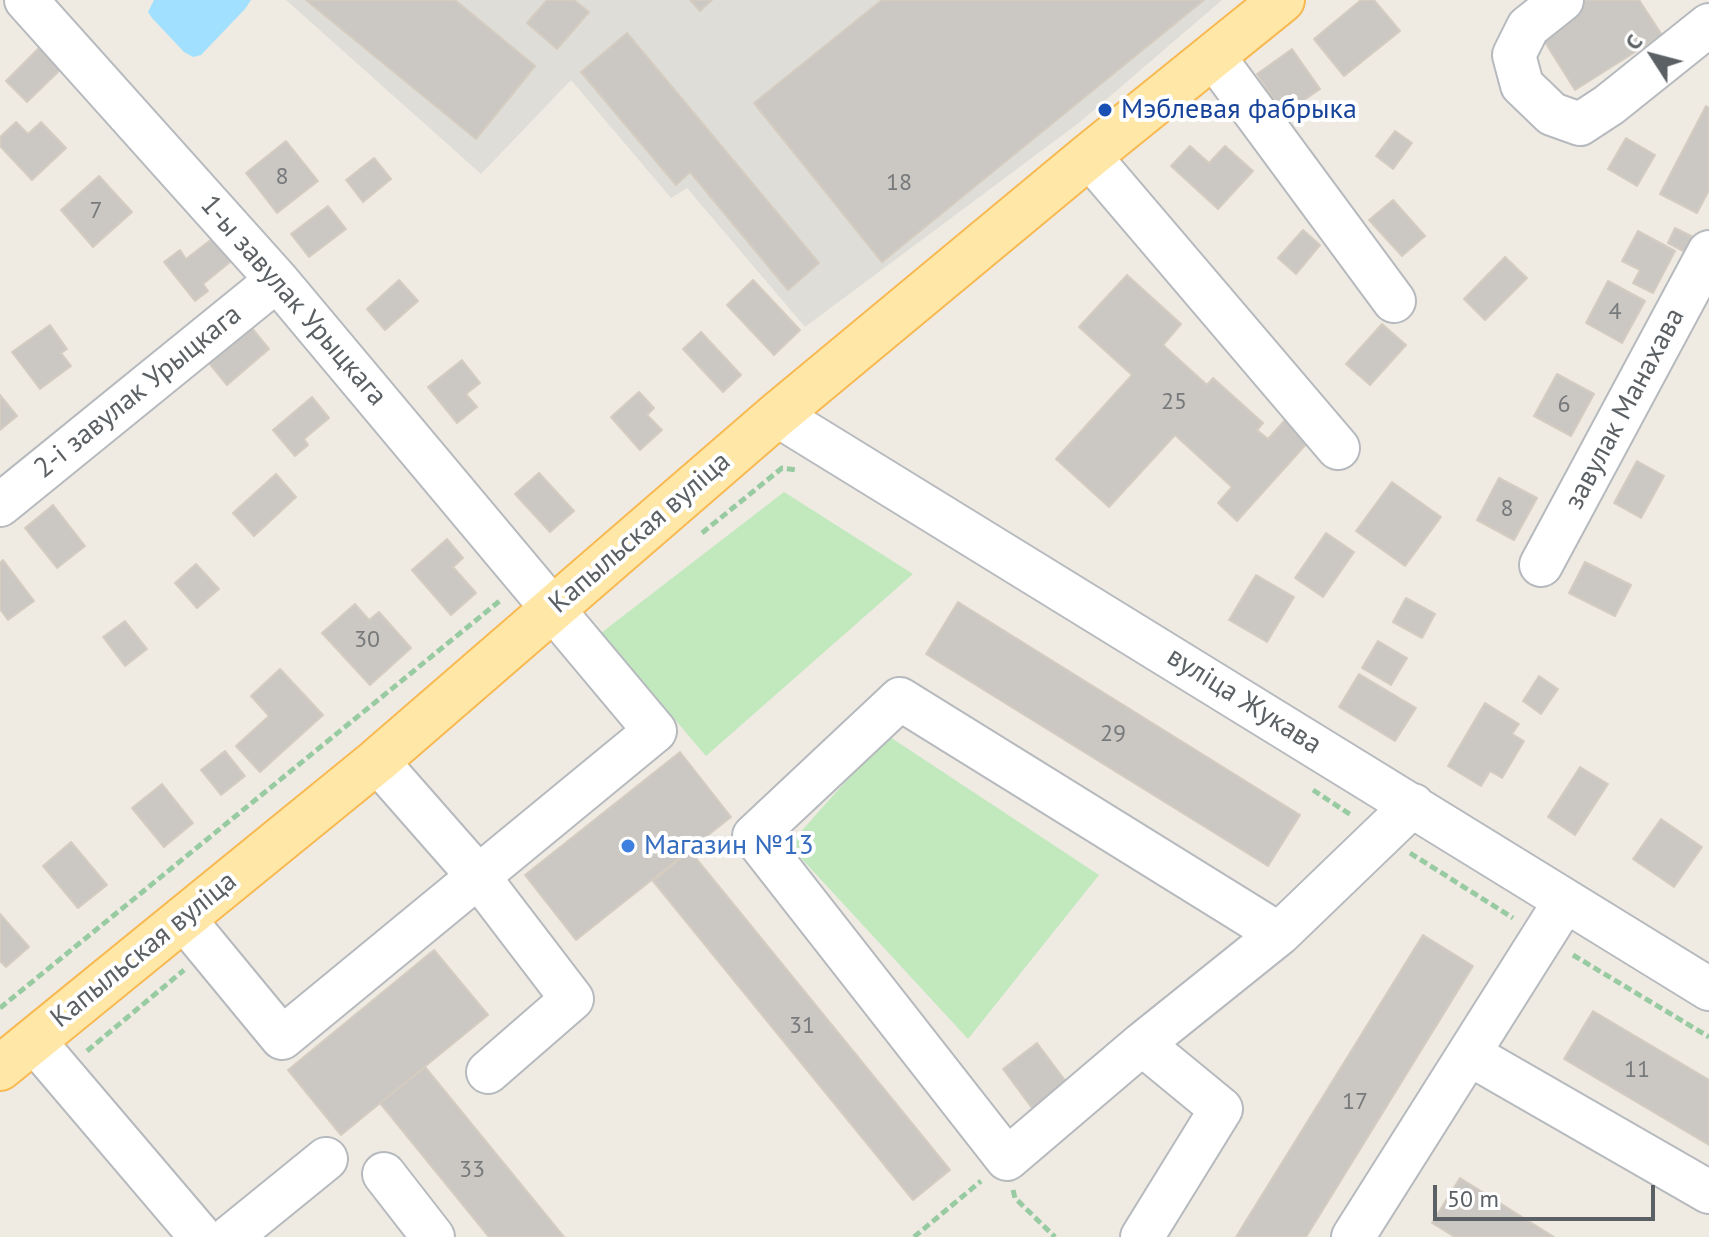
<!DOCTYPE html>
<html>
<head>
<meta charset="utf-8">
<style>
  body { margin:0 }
  #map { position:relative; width:1709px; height:1237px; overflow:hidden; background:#efebe3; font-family:"PT Sans",sans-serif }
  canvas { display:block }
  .north { position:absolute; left:1613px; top:16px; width:80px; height:80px; -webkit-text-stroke:6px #fff; paint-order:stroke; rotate:306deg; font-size:22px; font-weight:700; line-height:32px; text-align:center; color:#5b6064 }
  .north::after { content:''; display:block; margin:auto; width:28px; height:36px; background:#5b6064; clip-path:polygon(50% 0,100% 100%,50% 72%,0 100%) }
  .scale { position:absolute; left:1433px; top:1185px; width:222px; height:36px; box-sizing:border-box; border:4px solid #5b6064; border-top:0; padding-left:10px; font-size:24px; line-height:28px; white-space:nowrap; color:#5b6064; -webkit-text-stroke:6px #fff; paint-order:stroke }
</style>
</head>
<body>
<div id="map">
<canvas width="1709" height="1237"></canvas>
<div class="north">С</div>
<div class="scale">50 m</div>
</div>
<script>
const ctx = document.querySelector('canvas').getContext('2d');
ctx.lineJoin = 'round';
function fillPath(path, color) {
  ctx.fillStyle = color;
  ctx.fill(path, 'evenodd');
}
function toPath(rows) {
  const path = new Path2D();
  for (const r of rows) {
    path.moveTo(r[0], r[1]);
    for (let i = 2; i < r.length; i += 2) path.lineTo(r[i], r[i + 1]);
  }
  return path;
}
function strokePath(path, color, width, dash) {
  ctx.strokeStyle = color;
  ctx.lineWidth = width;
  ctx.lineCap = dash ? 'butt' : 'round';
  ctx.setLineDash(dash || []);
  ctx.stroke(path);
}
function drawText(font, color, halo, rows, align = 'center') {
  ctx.font = font + ' "PT Sans",sans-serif';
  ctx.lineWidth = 8;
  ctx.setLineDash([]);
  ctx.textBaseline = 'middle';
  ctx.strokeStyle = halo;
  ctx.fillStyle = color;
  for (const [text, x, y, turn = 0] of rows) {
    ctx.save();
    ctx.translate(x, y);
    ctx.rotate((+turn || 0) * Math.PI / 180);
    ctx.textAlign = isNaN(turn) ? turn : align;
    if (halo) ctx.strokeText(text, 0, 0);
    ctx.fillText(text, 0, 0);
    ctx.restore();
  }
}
fillPath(toPath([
  [286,0,1222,0,1080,122,805,327,687,188,671,198,571,80,481,174]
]), '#dfddd7');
fillPath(toPath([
  [784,492,913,574,706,756,601,633],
  [887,735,1099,875,968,1039,789,845]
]), '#c2e8be');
fillPath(toPath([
  [154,0,251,0,245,9,201,55,193,57,184,52,152,18,148,12]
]), '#a2e0ff');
const building = toPath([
  [306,0,455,0,535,66,476,139,306,0],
  [547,0,574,0,589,12,557,49,527,23,547,0],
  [690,0,712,0,700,11,690,0],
  [882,0,1204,0,882,262,754,103,882,0],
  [1361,0,1374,0,1400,31,1344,76,1314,39,1361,0],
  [1587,0,1639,0,1662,35,1575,90,1538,31,1587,0],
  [627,33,819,263,788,290,690,172,676,185,581,72,627,33],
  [40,47,61,69,27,102,6,81,40,47],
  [1292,49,1320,89,1284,114,1257,74,1292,49],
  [1706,106,1709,108,1709,190,1697,213,1660,194,1706,106],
  [16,122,28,134,41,122,66,148,32,180,0,146,0,137,16,122],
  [1395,131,1412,143,1393,169,1376,156,1395,131],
  [1626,138,1655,155,1637,186,1608,169,1626,138],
  [286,141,318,181,277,213,246,173,286,141],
  [1190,146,1209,163,1225,146,1253,171,1218,209,1171,166,1190,146],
  [374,158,391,179,363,202,346,180,374,158],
  [99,176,132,212,93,247,61,210,99,176],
  [1393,200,1425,236,1402,256,1369,220,1393,200],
  [328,206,346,229,309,257,291,234,328,206],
  [1675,228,1697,239,1689,254,1668,243,1675,228],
  [1303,230,1320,245,1296,274,1278,258,1303,230],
  [1638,231,1675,251,1653,293,1633,283,1640,270,1622,261,1638,231],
  [217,235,235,258,203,284,208,291,195,301,164,262,180,250,186,259,217,235],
  [1505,257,1527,278,1485,320,1464,299,1505,257],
  [1127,275,1181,324,1163,345,1207,385,1213,378,1263,423,1257,430,1268,439,1286,419,1309,441,1237,521,1218,503,1232,487,1175,435,1109,507,1056,459,1132,375,1079,327,1127,275],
  [399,280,418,301,385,330,367,309,399,280],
  [753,280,800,330,774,355,727,305,753,280],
  [1608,281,1645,301,1622,343,1586,323,1608,281],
  [247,322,269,349,227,385,205,358,247,322],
  [1382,324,1406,345,1370,385,1346,364,1382,324],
  [50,325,67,349,61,353,71,366,40,389,12,352,50,325],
  [701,332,741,375,723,392,683,349,701,332],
  [462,360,480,383,466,394,477,407,457,423,428,387,462,360],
  [1557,374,1594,394,1571,436,1534,416,1557,374],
  [639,392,654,408,647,415,662,430,640,450,611,417,639,392],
  [0,395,17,416,0,430,0,395],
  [312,397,329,418,304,439,308,445,295,456,273,430,312,397],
  [1637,461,1664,476,1641,518,1614,503,1637,461],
  [539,473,574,511,550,532,515,494,539,473],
  [276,474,296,497,254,536,233,513,276,474],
  [1499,478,1537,498,1514,540,1477,520,1499,478],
  [1392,482,1441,517,1405,566,1356,531,1392,482],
  [53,505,85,546,57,568,25,528,53,505],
  [1326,533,1354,552,1323,597,1295,578,1326,533],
  [447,539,463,558,453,567,476,593,451,615,412,570,447,539],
  [3,560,34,601,8,620,0,609,0,563,3,560],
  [1585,562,1631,585,1615,616,1569,593,1585,562],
  [196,564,219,589,197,608,175,583,196,564],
  [1256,575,1294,597,1267,642,1229,620,1256,575],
  [1406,598,1435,614,1422,638,1393,622,1406,598],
  [958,602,1300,815,1268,866,926,654,958,602],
  [355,604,369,620,379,612,411,648,370,685,322,633,355,604],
  [125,621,147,649,125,666,103,637,125,621],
  [1378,641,1407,658,1391,685,1362,668,1378,641],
  [280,669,323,715,260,772,236,746,269,716,251,696,280,669],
  [1359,674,1416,708,1395,741,1339,707,1359,674],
  [1539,676,1558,689,1541,714,1523,701,1539,676],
  [1485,703,1519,724,1512,734,1524,741,1502,778,1490,771,1481,786,1448,766,1485,703],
  [225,751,245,776,221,795,201,770,225,751],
  [680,752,731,817,576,940,525,875,680,752],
  [1580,767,1608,784,1575,835,1548,817,1580,767],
  [162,784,193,823,164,847,132,808,162,784],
  [1661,819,1702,847,1674,887,1633,859,1661,819],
  [71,842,107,885,78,908,43,866,71,842],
  [690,851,950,1170,913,1200,653,881,690,851],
  [0,914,29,947,6,967,0,961,0,914],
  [1423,935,1473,966,1306,1237,1236,1237,1423,935],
  [434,950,488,1015,341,1135,288,1070,434,950],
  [1593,1011,1709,1080,1709,1145,1564,1059,1593,1011],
  [1037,1043,1070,1087,1035,1112,1003,1069,1037,1043],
  [425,1067,564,1237,489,1237,380,1103,425,1067],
  [1460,1178,1554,1237,1455,1237,1432,1223,1460,1178]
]);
fillPath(building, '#cbc7c2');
strokePath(building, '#d4ccc1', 2);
const minor = toPath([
  [26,0,277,280,655,731,282,1038,183,918],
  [1562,0,1528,27,1514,55,1522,85,1552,114,1580,124,1609,105,1709,25],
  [1214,57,1394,301],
  [1089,156,1338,448],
  [777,415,1709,989],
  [0,505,277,280],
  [1541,565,1709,252],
  [377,761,478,876,572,999,488,1072],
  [1279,934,900,699,754,836,1007,1159,1142,1044,1279,934,1413,805],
  [34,1041,201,1237],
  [1469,1054,1709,1192],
  [384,1174,433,1237],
  [230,1237,326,1159],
  [1142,1237,1221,1109,1142,1044],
  [1353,1237,1565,901]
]);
const major = toPath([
  [0,1068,377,761,777,415,1089,156,1282,0]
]);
strokePath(minor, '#b6babe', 46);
strokePath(major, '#f8b952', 48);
strokePath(toPath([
  [702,533,782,468,797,470],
  [1313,790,1351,815],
  [1410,853,1513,918],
  [1573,955,1709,1037],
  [0,1008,502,599],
  [87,1051,184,970],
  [1013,1190,1015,1198,1055,1237],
  [914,1237,981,1181]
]), '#98cba2', 5, [8, 4]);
strokePath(minor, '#fff', 42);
strokePath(major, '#ffe8a7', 44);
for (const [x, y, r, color] of [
  [1105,110,8,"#1a4fb4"],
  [628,846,8,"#3f7fe0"]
]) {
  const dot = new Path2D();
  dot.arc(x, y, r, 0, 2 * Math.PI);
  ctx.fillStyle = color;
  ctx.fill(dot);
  strokePath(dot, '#fff', 3);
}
drawText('24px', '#777a7c', null, [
  ["8",282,177],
  ["18",899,183],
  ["7",96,211],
  ["4",1615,312],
  ["25",1174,402],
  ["6",1564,405],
  ["8",1507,509],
  ["30",367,640],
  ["29",1113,734],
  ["31",802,1026],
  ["11",1637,1070],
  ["17",1355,1102],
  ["33",472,1170]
]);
drawText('28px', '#164399', '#fff', [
  ["Мэблевая фабрыка",1121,110]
], 'left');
drawText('28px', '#5b6064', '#fff', [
  ["1-ы завулак Урыцкага",293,301,49],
  ["2-і завулак Урыцкага",138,392,-39],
  ["завулак Манахава",1625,409,-62],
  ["Капыльская вуліца",640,533,-41],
  ["вуліца Жукава",1244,701,32],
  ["Капыльская вуліца",144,950,-39]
]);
drawText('28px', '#366cbe', '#fff', [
  ["Магазин №13",644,846]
], 'left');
</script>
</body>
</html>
